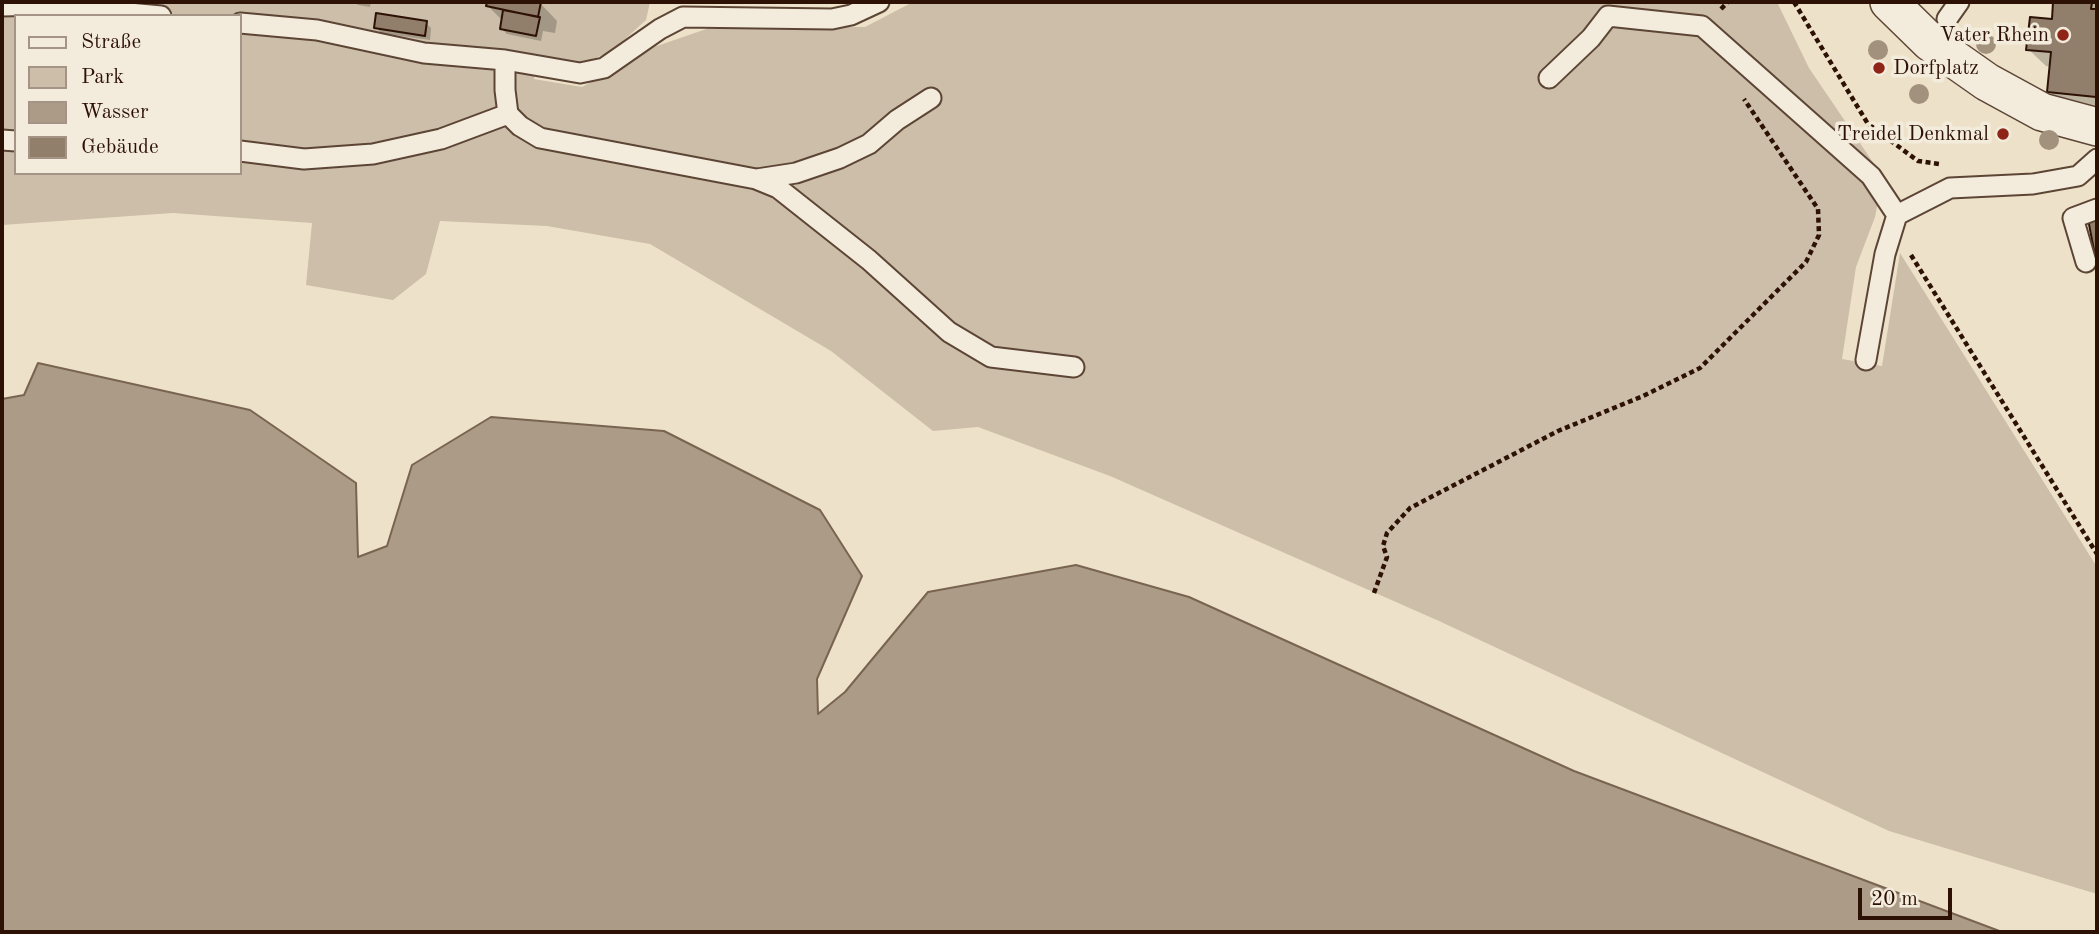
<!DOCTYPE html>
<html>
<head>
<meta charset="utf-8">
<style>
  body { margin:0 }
  #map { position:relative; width:2099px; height:934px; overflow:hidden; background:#ede2c9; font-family:"Old Standard TT",serif }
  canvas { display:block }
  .frame { position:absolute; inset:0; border:4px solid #2d1105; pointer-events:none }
  .legend { position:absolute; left:14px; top:14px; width:228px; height:161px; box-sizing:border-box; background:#f3ecdc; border:2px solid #a49486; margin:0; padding:9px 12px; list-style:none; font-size:21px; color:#2d1105 }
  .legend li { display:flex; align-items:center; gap:14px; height:35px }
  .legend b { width:35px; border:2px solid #a49486 }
  .scale { position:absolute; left:1858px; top:888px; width:94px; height:32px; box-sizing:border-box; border:4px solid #2d1105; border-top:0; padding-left:9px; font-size:21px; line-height:24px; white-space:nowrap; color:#2d1105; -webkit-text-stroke:5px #f3ecdc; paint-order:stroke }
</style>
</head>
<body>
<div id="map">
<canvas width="2099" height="934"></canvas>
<div class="frame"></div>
<ul class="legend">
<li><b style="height:9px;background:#f3ecdc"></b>Straße</li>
<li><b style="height:19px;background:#ccbea8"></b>Park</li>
<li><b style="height:19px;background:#ac9b86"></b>Wasser</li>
<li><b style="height:19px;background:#917e6b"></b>Gebäude</li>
</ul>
<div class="scale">20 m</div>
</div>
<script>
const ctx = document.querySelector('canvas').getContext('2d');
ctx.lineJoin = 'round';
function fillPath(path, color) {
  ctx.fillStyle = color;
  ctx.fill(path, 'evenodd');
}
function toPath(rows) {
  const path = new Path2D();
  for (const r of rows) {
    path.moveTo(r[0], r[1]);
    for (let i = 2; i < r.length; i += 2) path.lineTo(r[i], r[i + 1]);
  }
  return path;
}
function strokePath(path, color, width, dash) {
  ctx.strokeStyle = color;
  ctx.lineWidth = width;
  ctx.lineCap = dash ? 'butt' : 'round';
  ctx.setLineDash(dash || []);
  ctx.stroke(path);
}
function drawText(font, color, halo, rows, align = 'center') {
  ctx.font = font + ' "Old Standard TT",serif';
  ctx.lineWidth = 7;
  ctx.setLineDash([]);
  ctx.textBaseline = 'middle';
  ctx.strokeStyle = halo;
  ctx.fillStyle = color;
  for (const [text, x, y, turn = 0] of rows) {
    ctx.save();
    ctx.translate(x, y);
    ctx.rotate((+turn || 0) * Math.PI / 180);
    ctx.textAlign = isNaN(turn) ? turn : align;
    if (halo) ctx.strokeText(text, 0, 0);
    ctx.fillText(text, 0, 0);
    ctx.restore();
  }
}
fillPath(toPath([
  [2,2,650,2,646,20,612,51,579,65,536,65,534,79,582,87,654,47,715,26,865,27,913,2,1777,2,1809,68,1883,177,1875,217,1856,267,1842,359,1882,366,1900,253,2097,567,2097,894,1889,831,1439,621,1110,476,978,427,933,431,831,351,650,244,547,226,440,221,426,274,393,300,306,285,312,223,173,213,2,225],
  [16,16,240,16,240,173,16,173]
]), '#ccbea8');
const water = toPath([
  [38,363,250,410,356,483,358,557,387,546,412,465,491,417,664,431,820,510,862,576,817,679,818,714,845,692,928,592,1076,565,1189,597,1574,771,2002,932,2,932,2,399,24,395,38,363]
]);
fillPath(water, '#ac9b86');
strokePath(water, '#796452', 2);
fillPath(toPath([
  [355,2,371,2,370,7,358,5],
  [489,2,540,3,557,21,555,33,543,31,541,41,507,34,502,29,503,21,488,6],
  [2055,2,2097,2,2097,112,2066,108,2049,91,2052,67,2046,66,2028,49,2053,21],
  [426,23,431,28,430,40,381,33,376,27]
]), '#0003');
const building = toPath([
  [487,2,541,2,538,17,486,6,487,2],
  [2053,2,2092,2,2091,9,2097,9,2096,97,2047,92,2051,52,2026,50,2030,17,2052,19,2053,2],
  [503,10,540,17,536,36,500,29,503,10],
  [376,13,427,21,425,36,374,28,376,13],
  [2097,217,2097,260,2096,261,2088,219,2097,217]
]);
fillPath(building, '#917e6b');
strokePath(building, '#2d1105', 2);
const service = toPath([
  [2,6,43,5,161,16],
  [1947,19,1959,2],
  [240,23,317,30,424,53,505,60,580,73,604,68,660,29,683,17,832,19,851,15,879,2],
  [505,60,505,90,508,114,520,126,540,138,756,179,778,188,869,260,949,332,991,357,1074,367],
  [1549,78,1591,38,1608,16,1702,26,1871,176,1897,215,1950,188,2033,184,2078,176,2097,159],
  [2,140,16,141],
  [240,151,304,159,373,154,441,139,508,114],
  [757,179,796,173,840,158,869,144,897,120,931,98],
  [2086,262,2073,218,2097,209],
  [1866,360,1885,254,1897,215]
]);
const minor = toPath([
  [1889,2,1930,42,1987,82,2042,112,2097,127]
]);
strokePath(service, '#5d4536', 23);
strokePath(minor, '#5d4536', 40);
strokePath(toPath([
  [1794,2,1868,124,1918,161,1939,164],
  [1721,9,1728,2],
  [1911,255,2097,554],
  [1374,593,1387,557,1383,546,1387,533,1410,508,1558,431,1643,396,1700,368,1806,262,1819,235,1818,209,1744,99]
]), '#2d1105', 4.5, [5, 3.5]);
strokePath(service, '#f3ecdc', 19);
strokePath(minor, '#f3ecdc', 37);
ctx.fillStyle = '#a2917d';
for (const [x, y] of [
  [1986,44],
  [1878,50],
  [1919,94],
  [2049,140]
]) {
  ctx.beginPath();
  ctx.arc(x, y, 10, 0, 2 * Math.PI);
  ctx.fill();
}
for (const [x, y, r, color] of [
  [2063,35,7,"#8f2418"],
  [1879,68,7,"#8f2418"],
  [2003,134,7,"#8f2418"]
]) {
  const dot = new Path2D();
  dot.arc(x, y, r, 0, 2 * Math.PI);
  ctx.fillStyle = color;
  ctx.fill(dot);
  strokePath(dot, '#f3ecdc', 2.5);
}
drawText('21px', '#2d1105', '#f3ecdc', [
  ["Vater Rhein",2049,35],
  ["Dorfplatz",1893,68,"left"],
  ["Treidel Denkmal",1989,134]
], 'right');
</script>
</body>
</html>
